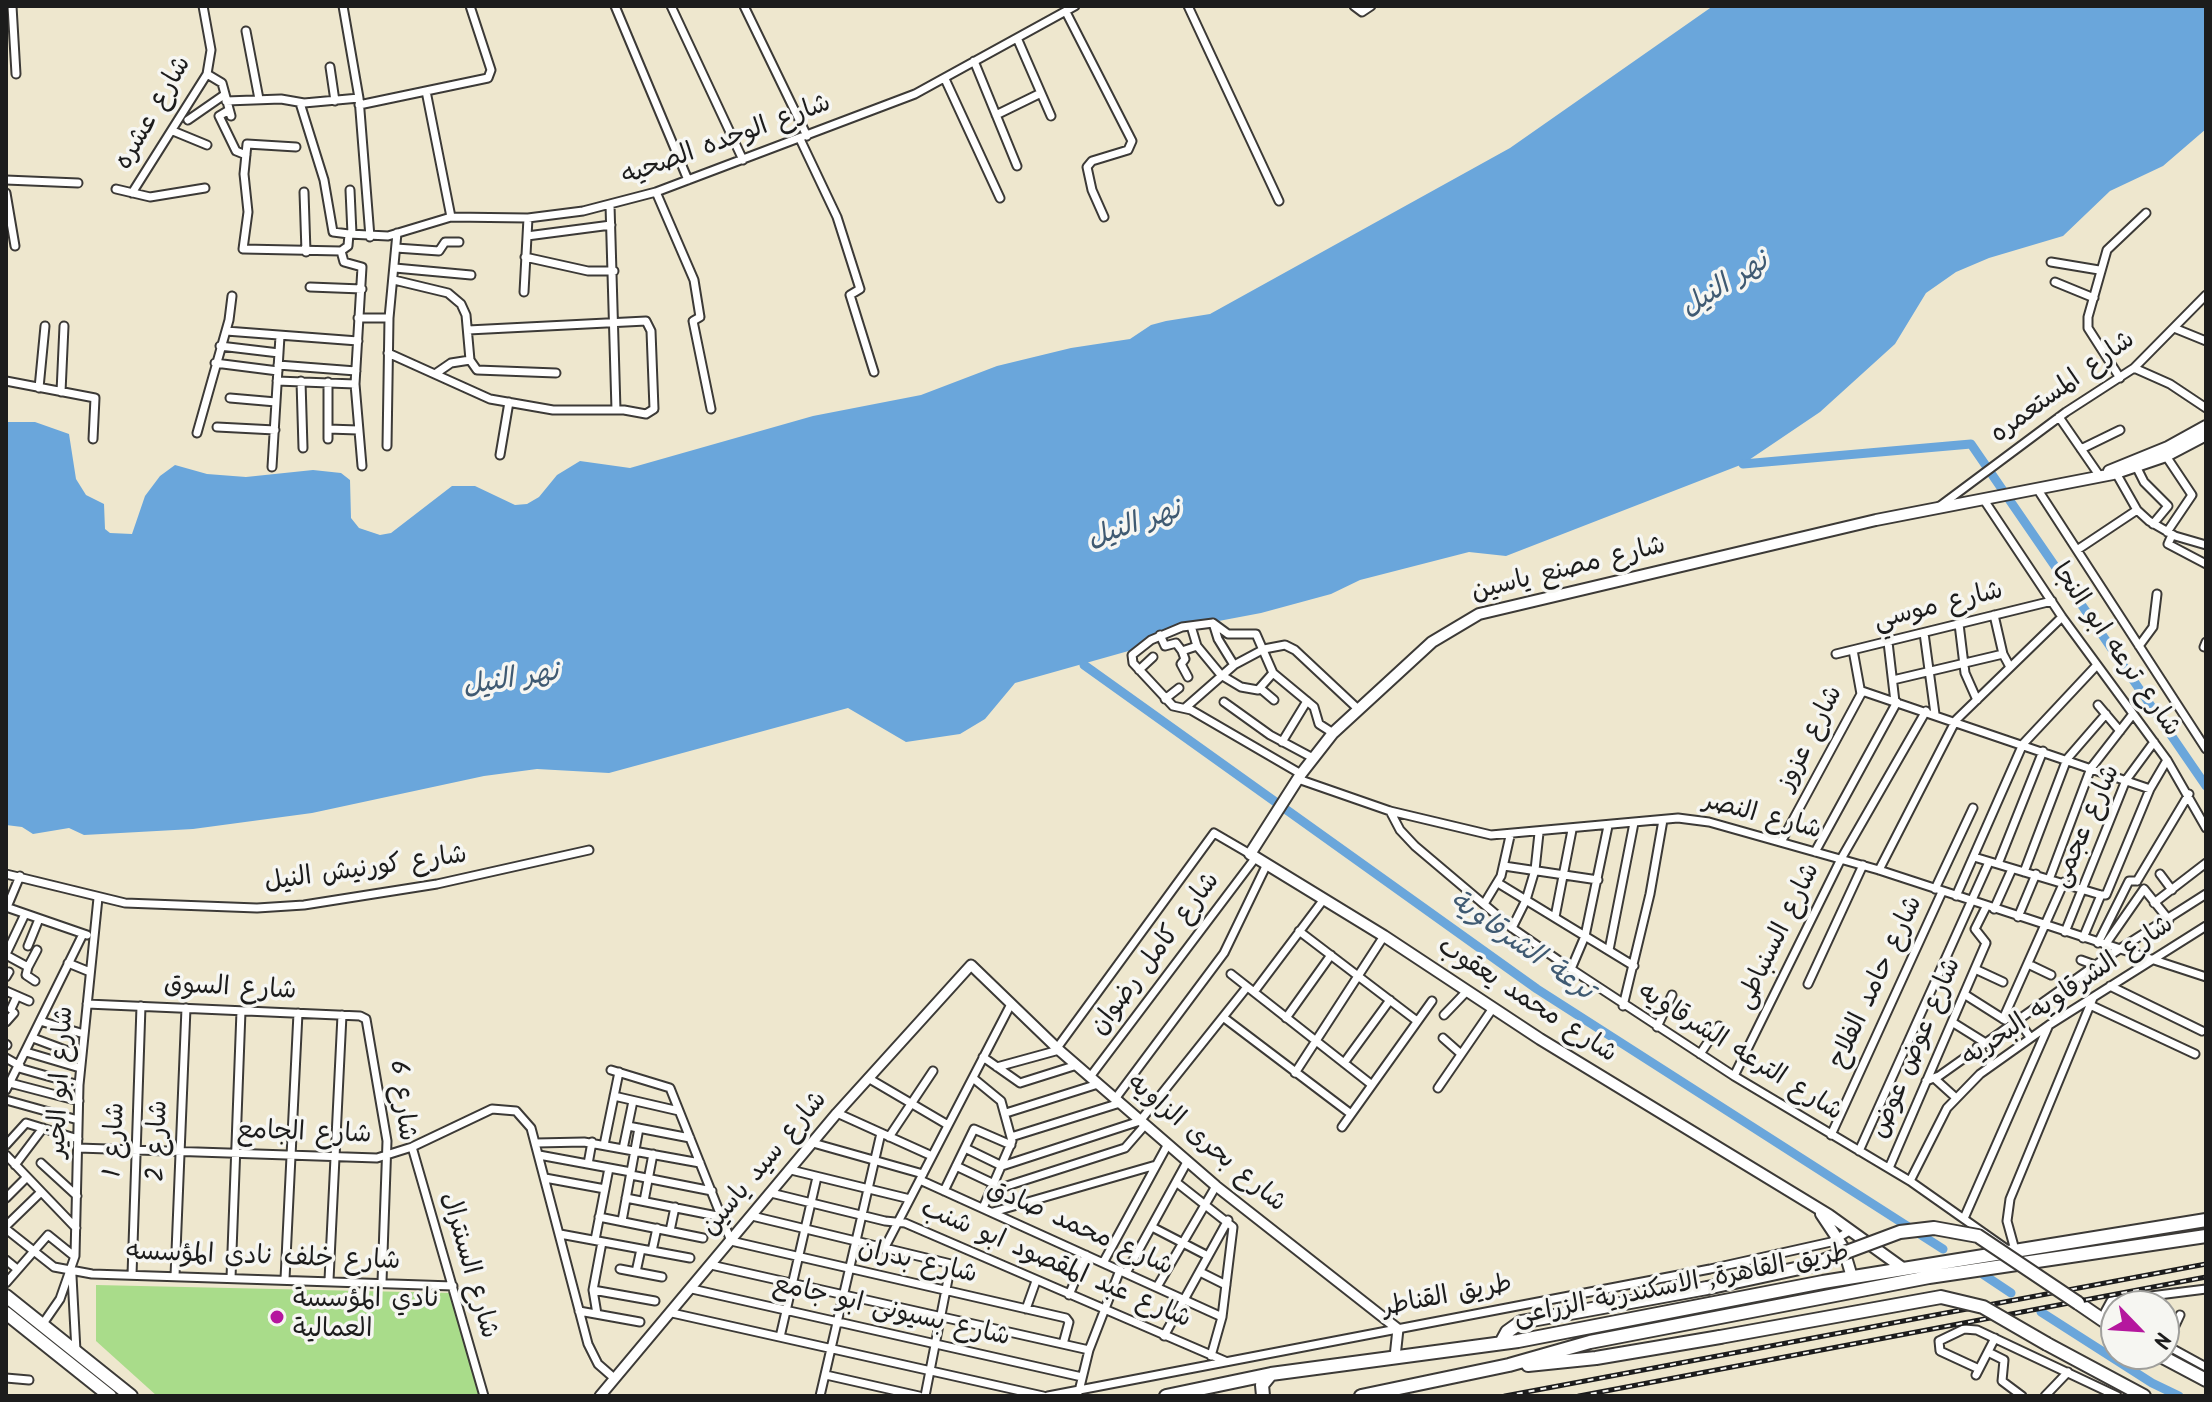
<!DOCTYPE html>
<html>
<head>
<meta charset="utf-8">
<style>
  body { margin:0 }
  #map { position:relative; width:2212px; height:1402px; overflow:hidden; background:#eee7ce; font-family:Kalam,sans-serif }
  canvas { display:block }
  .frame { position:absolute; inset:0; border:8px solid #1c1c1c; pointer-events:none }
  .north { position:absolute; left:2100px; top:1290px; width:80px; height:80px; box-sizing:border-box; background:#f6f6f2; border:2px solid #9f9f9c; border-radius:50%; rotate:115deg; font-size:22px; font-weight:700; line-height:32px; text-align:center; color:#1c1c1c }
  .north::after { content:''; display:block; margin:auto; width:28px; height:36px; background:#b5179e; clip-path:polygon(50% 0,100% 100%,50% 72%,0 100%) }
</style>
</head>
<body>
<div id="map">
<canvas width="2212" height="1402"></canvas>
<div class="frame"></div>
<div class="north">N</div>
</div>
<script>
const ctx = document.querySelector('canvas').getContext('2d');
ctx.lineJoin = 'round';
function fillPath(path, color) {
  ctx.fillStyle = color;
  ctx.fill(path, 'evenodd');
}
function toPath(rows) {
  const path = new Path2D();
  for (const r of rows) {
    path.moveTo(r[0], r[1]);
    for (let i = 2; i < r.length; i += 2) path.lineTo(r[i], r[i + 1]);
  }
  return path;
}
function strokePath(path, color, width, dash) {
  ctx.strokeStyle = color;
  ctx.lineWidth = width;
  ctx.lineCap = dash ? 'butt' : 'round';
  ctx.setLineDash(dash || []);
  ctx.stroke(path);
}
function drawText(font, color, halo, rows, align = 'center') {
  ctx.font = font + ' Kalam,"Playpen Sans Arabic",sans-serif';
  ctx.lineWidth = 7;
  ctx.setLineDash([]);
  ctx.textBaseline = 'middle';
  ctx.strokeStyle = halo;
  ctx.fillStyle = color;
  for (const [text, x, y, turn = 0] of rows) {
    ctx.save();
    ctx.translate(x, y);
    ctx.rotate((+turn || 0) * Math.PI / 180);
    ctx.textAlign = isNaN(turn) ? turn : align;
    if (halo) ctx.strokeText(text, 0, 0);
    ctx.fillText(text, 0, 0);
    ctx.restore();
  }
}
fillPath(toPath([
  [96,1285,452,1293,479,1396,157,1396,96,1341]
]), '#a9dc8a');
fillPath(toPath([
  [1713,6,2206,6,2206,129,2163,166,2110,191,2063,236,1989,258,1956,272,1926,293,1895,344,1820,412,1743,464,1506,556,1469,552,1360,580,1331,594,1261,613,1155,633,1132,650,1015,683,985,719,960,734,906,742,848,708,609,773,537,769,484,776,312,813,193,829,84,835,69,828,33,834,22,827,6,825,6,422,35,422,69,434,76,479,86,495,104,504,105,529,110,533,132,534,145,496,160,476,175,465,207,474,246,477,313,470,341,473,350,480,351,518,359,528,380,535,391,533,452,486,475,486,515,505,527,504,539,497,557,475,580,461,630,468,813,416,921,395,997,366,1071,348,1130,339,1151,325,1166,321,1210,314,1510,148]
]), '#6aa6db');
strokePath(toPath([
  [1743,464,1971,444,2206,786],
  [1084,665,1537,989,1943,1249],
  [1984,1275,2011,1293],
  [2041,1312,2152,1383,2179,1396]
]), '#6aa6db', 9);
const minor = toPath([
  [12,6,16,74],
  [343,6,359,98,370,237],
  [615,6,688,180],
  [671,6,743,160],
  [744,6,807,136],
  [1188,6,1279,201],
  [1354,6,1362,12,1371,6],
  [1066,12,1132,141,1128,150,1092,161,1087,167,1092,190,1104,217],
  [246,31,259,99],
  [1017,38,1051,116],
  [974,61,1017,166],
  [330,67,335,101],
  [207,74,222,83,231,116],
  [945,79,1000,198],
  [426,91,451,217],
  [226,101,281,99,304,103,359,98],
  [300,103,324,180,333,232,349,234],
  [359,105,488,78,491,70,470,6],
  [229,110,219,116,236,151,246,155],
  [996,115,1041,93],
  [188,120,224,95],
  [173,131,207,145],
  [800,139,837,217,860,289,850,295,874,372],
  [296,147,247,144,244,174,248,212,243,249,341,251,348,246,349,234,388,236,451,217,528,218,583,211,656,192,915,94,1075,6],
  [6,180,78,183],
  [116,189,150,197,205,188],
  [350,190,352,234],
  [304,192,306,252],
  [656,192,694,280,700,317,693,321,711,409],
  [6,193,15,246],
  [132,193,207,74,211,50,203,6],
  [610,205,616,410],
  [527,236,611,225],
  [396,248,439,251,445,242,459,242],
  [341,251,344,262,362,267,355,384,362,466],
  [525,257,588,271,614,271],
  [2051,262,2099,270],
  [395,268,471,275],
  [394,280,448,293,461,304,466,315,470,360,451,363,435,374],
  [2055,282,2094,298],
  [310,287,362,289],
  [524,292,528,218],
  [358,318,389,318],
  [2174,328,2206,341],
  [226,331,358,341],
  [220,346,279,353],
  [388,353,490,399,553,410,624,410,646,414,654,409,651,331,646,321,468,330],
  [470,360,477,370,556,373],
  [215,363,278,371],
  [278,365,356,371],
  [2134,368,2170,384,2206,408],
  [2120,378,2088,328,2088,317,2107,250,2146,213],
  [6,381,95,398,93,439],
  [277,381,355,384],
  [301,381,303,448],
  [328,382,328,439],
  [39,388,45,326],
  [61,392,64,326],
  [230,398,276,402],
  [2059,417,2099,475],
  [217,427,275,430],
  [328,429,358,430],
  [197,433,229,320,232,296],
  [387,446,389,318,397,233],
  [2081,449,2120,430],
  [500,455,509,402],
  [2166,456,2192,495,2167,532],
  [2136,466,2144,482,2168,506,2153,524],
  [272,467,280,336],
  [2116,473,2137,510,2149,521,2175,536,2206,545],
  [2038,490,2206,749],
  [1984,500,2062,617,2167,760,2206,828],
  [1940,506,2066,412,2134,368,2206,295],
  [2172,535,2168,544,2206,564],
  [2077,550,2137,510],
  [1994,615,2003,654,2010,667],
  [1213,623,1218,639,1234,665],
  [1959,624,1965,673,1977,700],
  [1191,626,1197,646,1221,675,1241,687,1258,690,1273,673],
  [1924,633,1935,714],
  [1160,635,1165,646,1176,643,1182,651,1197,646],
  [1888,642,1895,702],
  [2139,646,2153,627,2157,594],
  [2204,647,2206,642],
  [1182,651,1185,659,1181,664,1188,677],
  [1836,654,2052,601],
  [1139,670,1153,657],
  [1893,680,2003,654],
  [1261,689,1274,700],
  [1862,691,2150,789],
  [1165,699,1179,688],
  [1224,702,1270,735,1313,758],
  [2098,705,2120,731],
  [1185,708,1234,665,1264,649,1285,645,1295,650,1358,709],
  [1282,742,1307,701],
  [1301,774,1191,710,1173,706,1133,663,1132,655,1151,640,1182,627,1213,623,1228,634,1256,634,1273,673,1314,707,1319,724,1333,733],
  [1298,779,1390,811,1491,835,1678,818,1709,822,1879,870,2206,977],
  [1390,811,1400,830,1415,846,1512,928,1571,969,1734,1076,1910,1181,2008,1250],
  [1781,842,1861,694,1853,650],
  [1815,852,1897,702],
  [1974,857,2101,895],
  [1998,864,2043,751],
  [1504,866,1598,880],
  [1879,870,1956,720,2062,617],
  [2024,872,2067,759,2106,714],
  [6,874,125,903,257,908,304,905,437,884,589,850],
  [2160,874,2172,890],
  [2050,877,2091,768,2133,714],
  [2137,881,2189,794],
  [1498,883,1634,966],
  [1935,889,1973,808],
  [2144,889,2169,920],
  [2101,895,2106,895,2150,789,2167,760],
  [1956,896,2023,744,2097,665],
  [2154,903,2206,863],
  [1484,904,1501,876,1510,836],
  [6,907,87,935],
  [7,907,20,876],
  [1994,909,2012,869],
  [1555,917,1572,830],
  [2018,917,2036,874],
  [1512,928,1526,900,1535,870,1539,833],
  [1299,931,1417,1021],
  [2065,932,2126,780,2154,742],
  [2083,938,2101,895],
  [2098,943,2129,881,2137,881],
  [2105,945,2144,889],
  [28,946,39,919],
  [1609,950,1634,823],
  [6,954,25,914],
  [6,955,28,967,37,950],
  [2081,960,2095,965],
  [68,963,90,972],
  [2028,964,2051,975],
  [28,967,26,975,35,981],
  [1571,969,1585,936,1608,826],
  [1975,969,2003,982],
  [1231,974,1372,1085],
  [6,977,9,972],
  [1808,984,1863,865],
  [2110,986,2202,1031],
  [6,991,29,1001],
  [1254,992,1324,899],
  [1964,994,2005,1020],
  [87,1004,360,1016,366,1019,387,1141,382,1282],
  [2090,1005,2195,1054],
  [1623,1006,1650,894,1663,820],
  [11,1009,17,996],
  [1444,1015,1467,991],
  [1223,1017,1351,1114],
  [1286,1018,1331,955],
  [2003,1019,2064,882],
  [2017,1019,2030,1037],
  [40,1021,84,1034],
  [6,1022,14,1013],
  [1952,1022,1984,1042],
  [1657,1027,1672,995],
  [33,1038,81,1056],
  [1443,1038,1461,1054],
  [6,1044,7,1045],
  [1977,1047,1992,1065],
  [1057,1048,1214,833,1250,854],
  [26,1052,80,1068],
  [1700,1054,1719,1026],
  [983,1057,1020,1083,1077,1065],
  [6,1058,20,1066],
  [1344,1063,1390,1000],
  [997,1067,1059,1050],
  [19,1068,79,1085],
  [611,1070,670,1088,731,1241,1066,1318,1069,1322,1063,1344],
  [1295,1073,1384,936],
  [1734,1076,1841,859,1926,711],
  [1090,1077,1256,857],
  [868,1078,948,1125],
  [973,1078,1001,1101,1012,1141,983,1208],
  [1934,1078,1955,1097],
  [1926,1081,1939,1076,2104,959,2206,894],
  [10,1083,79,1101],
  [1438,1088,1493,1008],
  [6,1090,83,934],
  [614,1096,679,1111],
  [1115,1099,1224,953,1267,864],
  [6,1100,78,1120],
  [837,1113,932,1156],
  [1006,1113,1098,1084],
  [628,1126,690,1138],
  [1342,1127,1432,1001],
  [1831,1135,1942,892],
  [889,1137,933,1071],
  [1011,1137,1120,1103],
  [536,1143,584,1142,700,1163],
  [813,1143,923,1174],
  [6,1145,26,1123,78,1139],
  [604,1145,619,1072],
  [412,1147,484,1396],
  [78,1148,377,1158,412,1147,492,1109,516,1111,531,1128,588,1344,598,1364,614,1378],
  [965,1148,1002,1166,1140,1121,1247,987],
  [623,1149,633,1101],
  [1859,1151,1989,862],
  [6,1155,76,1228],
  [539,1155,631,1172],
  [41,1163,77,1196],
  [588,1164,592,1142],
  [15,1165,43,1128],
  [956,1166,994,1184],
  [1889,1168,1986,943,1975,929,1986,907],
  [791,1170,910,1199],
  [631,1175,712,1191],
  [545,1178,605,1189],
  [920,1180,1222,1317],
  [1910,1181,1947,1108,1980,1074,2049,1025,2206,926],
  [1176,1182,1233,1227,1222,1317,1211,1356],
  [944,1191,974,1129,1011,1145],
  [991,1191,1125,1148,1145,1125],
  [771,1193,885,1221,905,1223,1225,1361],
  [6,1198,27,1177],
  [626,1198,722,1217],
  [644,1201,653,1154],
  [993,1212,1156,1165],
  [752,1216,951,1264,925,1396],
  [1965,1216,2048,1027],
  [599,1217,703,1238],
  [622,1221,639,1128],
  [6,1226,41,1192],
  [1152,1227,1208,1256],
  [6,1229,54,1267,92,1274,453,1286],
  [670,1231,675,1207],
  [560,1234,690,1258],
  [595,1240,609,1168],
  [884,1249,1011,1004],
  [2015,1250,2007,1221,2010,1199,2093,998],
  [652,1251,657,1228],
  [6,1260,17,1269],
  [1103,1263,1168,1144],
  [711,1265,1089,1350],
  [620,1269,662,1277],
  [636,1272,641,1249],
  [1200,1272,1226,1285],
  [1126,1273,1187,1162],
  [132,1275,141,1006],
  [72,1276,76,1351],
  [175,1276,186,1008],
  [231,1278,241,1011],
  [285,1279,298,1013],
  [329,1280,342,1015],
  [6,1283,48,1235,74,1256],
  [1157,1287,1216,1186],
  [692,1289,1082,1377],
  [593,1290,655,1301],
  [1069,1295,1086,1255],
  [1026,1309,1036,1281],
  [579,1311,640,1322],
  [672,1313,1043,1396],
  [597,1314,593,1290,602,1242],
  [2116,1319,2105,1312,2111,1301,2206,1289],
  [42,1325,60,1299,75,1256,79,1085,98,898],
  [1164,1336,1228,1220],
  [780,1337,817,1177],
  [2164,1344,2206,1367],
  [2166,1345,2180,1315],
  [1988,1352,2004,1360,2002,1381,2022,1396],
  [1979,1369,1940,1351,1939,1341,1964,1329,1977,1330,2117,1396],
  [826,1375,919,1396],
  [1976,1375,1995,1338],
  [6,1378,29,1380],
  [1079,1391,1089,1350,1120,1270],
  [820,1396,881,1133],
  [1048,1396,1710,1269,1831,1242,1851,1230],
  [2045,1396,2068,1372]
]);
const tertiary = toPath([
  [600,1396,837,1113,971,965,1059,1050,1216,1186,1398,1329,1395,1357]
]);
const secondary = toPath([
  [2109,471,2168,447,2206,426],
  [1821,1214,1843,1247,1852,1277],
  [1904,1269,1829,1215,1540,1039,1384,936,1250,854,1301,774,1333,733,1432,642,1479,614,1876,520,2113,474,2166,456,2206,435]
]);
const trunk = toPath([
  [6,1296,131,1396],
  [2078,1303,2116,1329],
  [6,1313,110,1396],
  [1501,1343,1507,1332,1521,1322,1707,1288],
  [2047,1344,2144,1396],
  [2157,1354,2206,1380],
  [1528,1365,1596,1358,1720,1337],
  [1166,1396,1271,1374,1518,1341,1823,1282,2206,1220],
  [1263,1396,1262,1385,1271,1374],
  [1361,1396,1509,1365,1590,1342,1929,1277,2206,1236]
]);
strokePath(minor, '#3c3a37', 11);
strokePath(tertiary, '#3c3a37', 13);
strokePath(secondary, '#3c3a37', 14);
strokePath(trunk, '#3c3a37', 16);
strokePath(minor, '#fff', 7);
strokePath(tertiary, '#fff', 9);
strokePath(secondary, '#fff', 10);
strokePath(trunk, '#fff', 12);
const rail = toPath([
  [1505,1396,2206,1264],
  [1579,1396,2206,1277]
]);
strokePath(rail, '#1c1c1c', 5);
strokePath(rail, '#f6f6f2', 2, [6]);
const trunkBridge = toPath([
  [1707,1288,1809,1266,1900,1232,1934,1228,1978,1236,2078,1303],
  [1720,1337,1941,1297,1983,1307,2047,1344]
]);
strokePath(trunkBridge, '#3c3a37', 16, []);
strokePath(trunkBridge, '#fff', 12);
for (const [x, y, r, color] of [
  [277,1317,8,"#b5179e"]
]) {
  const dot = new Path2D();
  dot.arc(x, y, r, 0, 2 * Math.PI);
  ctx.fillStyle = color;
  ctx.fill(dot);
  strokePath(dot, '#f6f6f2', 3);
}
drawText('26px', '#1c1c1c', '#f6f6f2', [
  ["شارع عشره",155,114,-60],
  ["شارع الوحده الصحيه",727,142,-20],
  ["شارع المستعمره",2064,389,-36],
  ["شارع مصنع ياسين",1569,571,-14],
  ["شارع موسي",1939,608,-14],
  ["شارع ترعه ابو النجا",2114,651,55],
  ["شارع عزوز",1812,739,-63],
  ["شارع النصر",1762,818,15],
  ["شارع عجمى",2088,827,-66],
  ["شارع كورنيش النيل",366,871,-8],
  ["شارع السنباطى",1780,937,-64],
  ["شارع كامل رضوان",1157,955,-53],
  ["شارع حامد الفلاح",1878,983,-65],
  ["شارع السوق",230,990,3],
  ["شارع الشرقاويه البحريه",2069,993,-34],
  ["شارع محمد يعقوب",1526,1002,33],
  ["شارع عوض عوض",1918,1049,-67],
  ["شارع الترعه الشرقاويه",1739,1054,32],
  ["شارع ابو الخير",63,1082,-87],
  ["شارع 6",400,1101,83],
  ["شارع الجامع",304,1135,2],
  ["شارع 1",117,1140,-88],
  ["شارع 2",160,1141,-88],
  ["شارع بحرى الزاويه",1205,1145,40],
  ["شارع سيد ياسين",766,1165,-50],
  ["شارع محمد صادق",1079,1230,24],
  ["شارع خلف نادى المؤسسه",263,1259,2],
  ["شارع بدران",917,1264,13],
  ["شارع السنترال",467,1266,74],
  ["شارع عبد المقصود ابو شنب",1055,1266,23],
  ["طريق القاهرة, الاسكندرية الزراعى",1682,1287,-11],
  ["طريق القناطر",1448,1298,-11],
  ["شارع بسيونى ابو جامع",891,1313,13]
]);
drawText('26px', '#1c1c1c', '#f6f6f2', [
  ["نادي المؤسسة",293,1302],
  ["العمالية",293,1332]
], 'left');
drawText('italic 28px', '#3f5a72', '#f6f6f2', [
  ["نهر النيل",1726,287,-32],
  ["نهر النيل",1135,527,-19],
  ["نهر النيل",511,682,-9],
  ["ترعة الشرقاوية",1520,948,35]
]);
</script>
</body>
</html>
